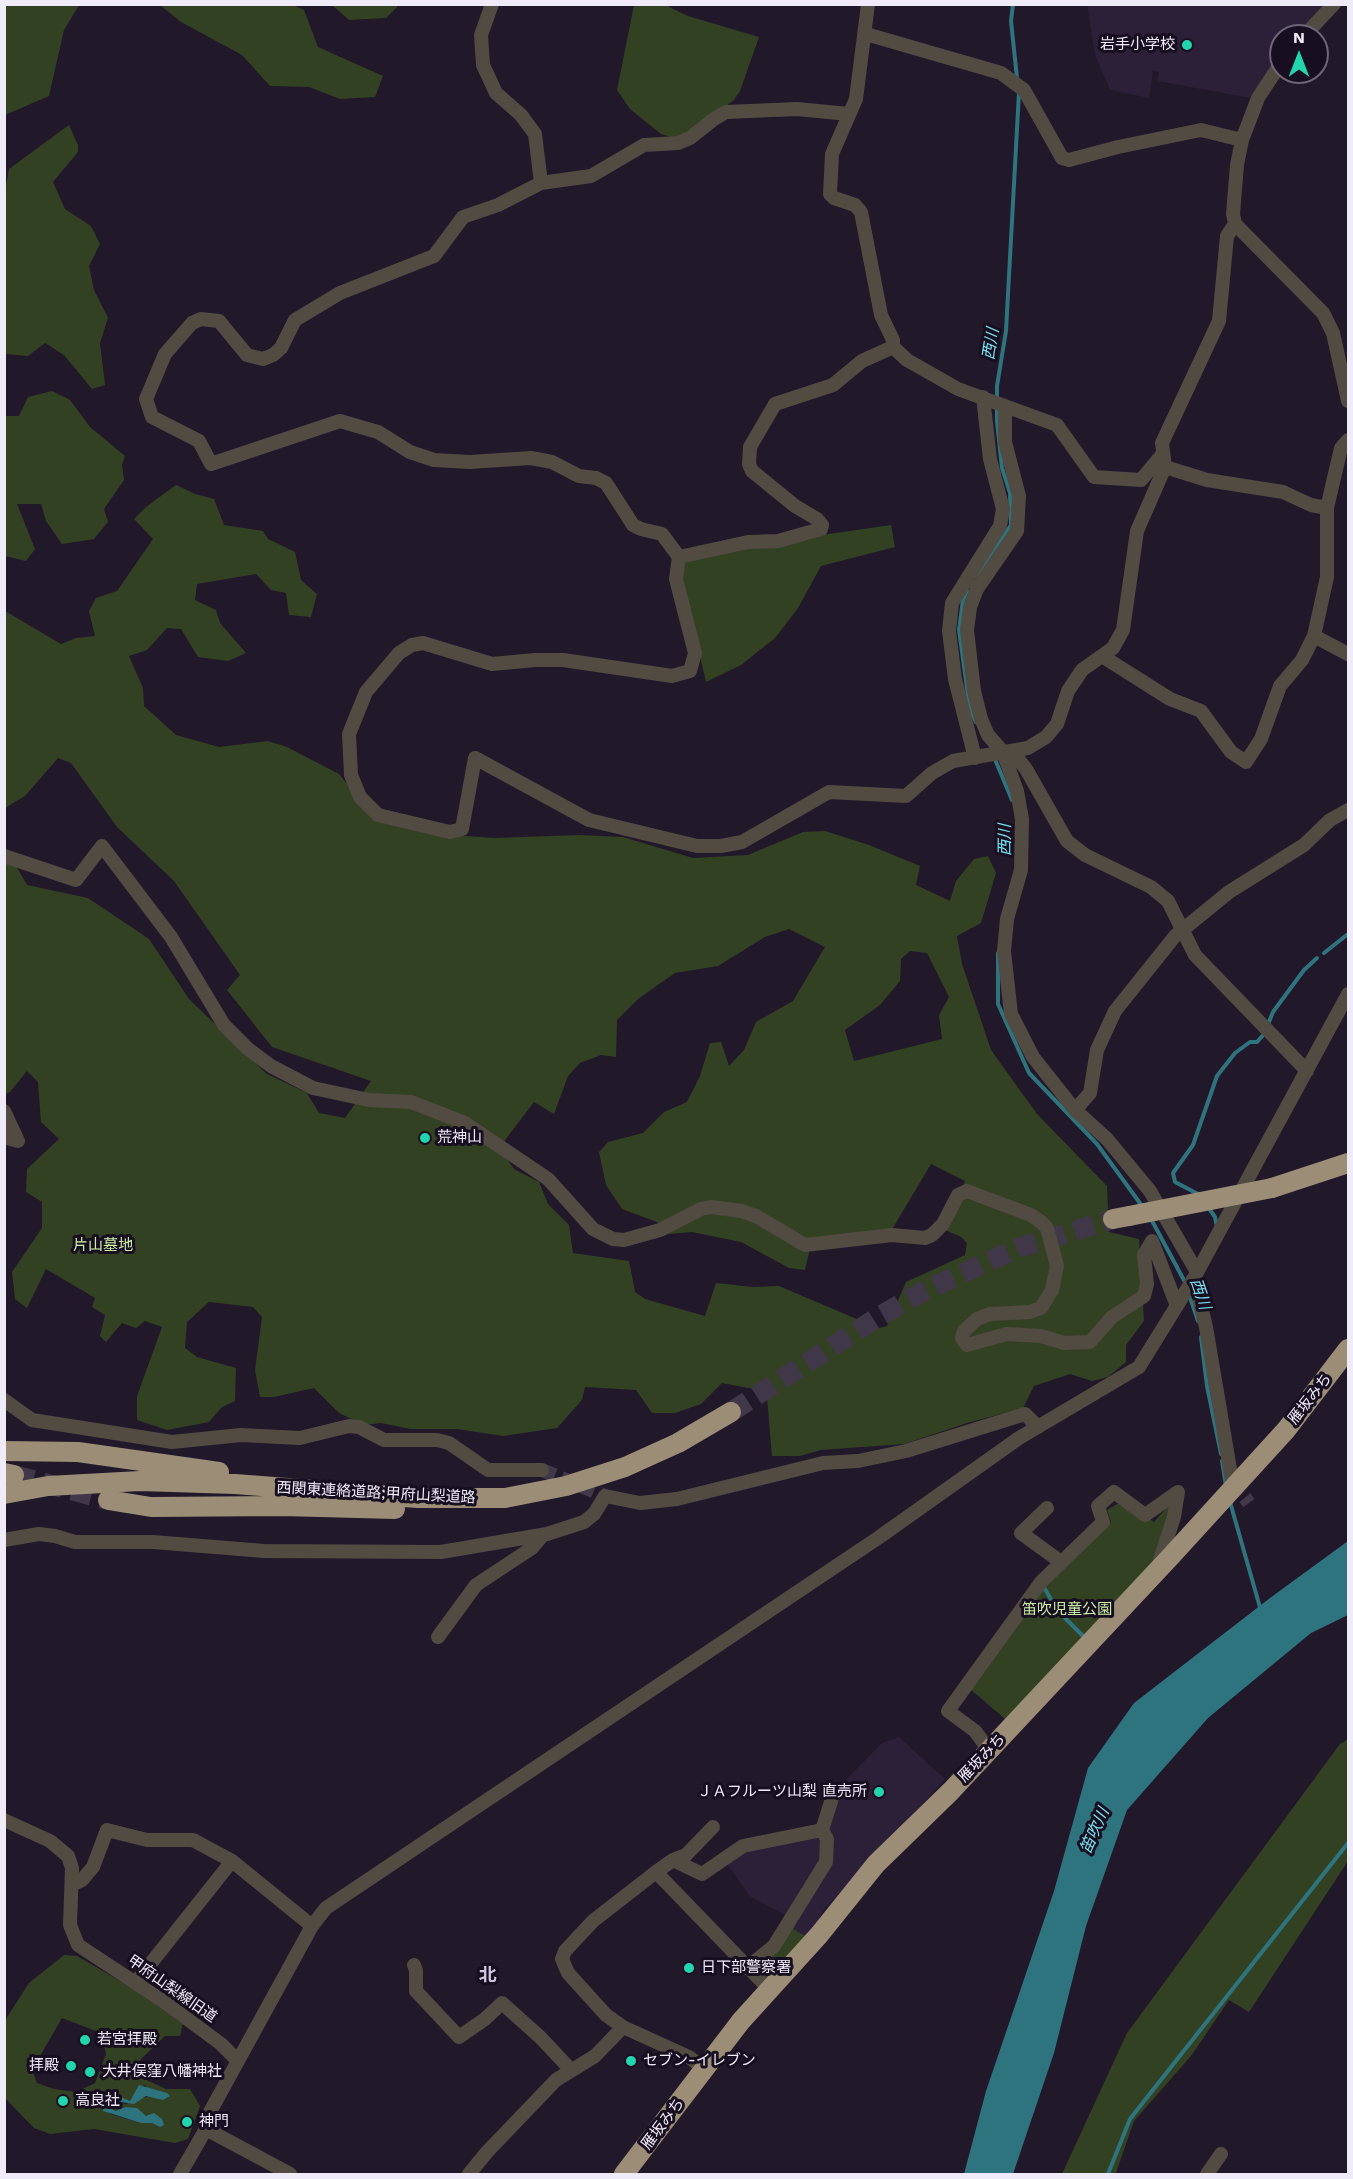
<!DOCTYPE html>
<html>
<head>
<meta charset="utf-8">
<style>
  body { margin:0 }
  #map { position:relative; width:1353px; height:2179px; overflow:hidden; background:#21182a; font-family:"Work Sans",sans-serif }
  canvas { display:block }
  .frame { position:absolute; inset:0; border:6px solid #f0ebf8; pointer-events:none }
  .north { position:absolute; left:1269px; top:24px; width:60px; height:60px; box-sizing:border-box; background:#170e20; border:2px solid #6e6676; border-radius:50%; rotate:0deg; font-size:16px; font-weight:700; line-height:24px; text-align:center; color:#f0ebf8 }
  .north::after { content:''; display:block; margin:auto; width:21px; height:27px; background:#21d5af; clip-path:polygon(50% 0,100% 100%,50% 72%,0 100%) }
</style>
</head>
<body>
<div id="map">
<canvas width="1353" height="2179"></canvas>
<div class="frame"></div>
<div class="north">N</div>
</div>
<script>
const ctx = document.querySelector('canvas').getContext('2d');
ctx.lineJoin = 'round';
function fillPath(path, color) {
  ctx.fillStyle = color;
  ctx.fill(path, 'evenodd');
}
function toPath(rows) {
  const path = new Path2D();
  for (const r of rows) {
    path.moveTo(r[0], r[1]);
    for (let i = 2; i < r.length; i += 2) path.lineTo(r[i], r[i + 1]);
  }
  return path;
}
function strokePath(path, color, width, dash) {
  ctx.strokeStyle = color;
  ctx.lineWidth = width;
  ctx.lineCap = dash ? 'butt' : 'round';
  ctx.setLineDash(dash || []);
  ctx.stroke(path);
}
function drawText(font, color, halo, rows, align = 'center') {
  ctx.font = font + ' "Work Sans","Noto Sans JP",sans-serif';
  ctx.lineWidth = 6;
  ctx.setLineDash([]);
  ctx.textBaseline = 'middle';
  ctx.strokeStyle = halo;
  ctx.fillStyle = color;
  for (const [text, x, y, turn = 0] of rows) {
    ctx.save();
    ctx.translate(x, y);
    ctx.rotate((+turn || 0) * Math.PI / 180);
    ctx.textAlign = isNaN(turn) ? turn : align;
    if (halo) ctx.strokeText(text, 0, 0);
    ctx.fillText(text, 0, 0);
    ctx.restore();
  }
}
fillPath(toPath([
  [1087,4,1323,5,1296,36,1281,36,1281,54,1251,98,1157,81,1159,72,1153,71,1149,98,1110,90,1095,55],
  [899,1737,945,1779,823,1911,809,1938,787,1925,791,1918,751,1897,724,1860,743,1846,822,1830,834,1792,882,1743]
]), '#2c2038');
fillPath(toPath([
  [5,4,79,5,64,30,49,96,5,115],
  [160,5,293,5,304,10,318,47,383,76,375,97,340,99,309,87,270,86,242,55,181,22],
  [332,5,399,5,386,18,349,20],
  [634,5,669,5,669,7,688,16,759,37,740,91,734,100,681,140,661,134,630,109,617,90],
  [69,125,78,145,78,152,53,182,65,209,91,226,100,244,89,266,94,290,108,318,100,343,105,385,92,389,64,355,45,343,28,356,5,354,4,196,9,169],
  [52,391,70,400,90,427,125,456,122,465,124,480,104,509,108,522,94,539,62,544,46,521,41,504,17,504,35,549,26,561,5,556,5,416,19,416,28,397],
  [176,485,195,494,214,499,224,525,263,531,268,539,295,552,301,580,317,594,311,617,289,615,286,593,271,590,256,574,197,584,195,600,216,610,220,623,246,653,228,661,198,657,181,629,167,628,147,650,129,656,143,688,144,706,176,735,219,747,268,741,287,747,339,774,364,804,436,834,494,838,580,835,623,837,693,858,748,855,803,832,825,831,869,845,920,866,916,885,950,901,956,881,974,859,988,856,996,873,981,923,957,936,962,964,991,1050,1037,1114,1107,1186,1109,1232,1139,1239,1144,1321,1126,1345,1126,1362,1108,1377,1092,1381,1070,1374,1034,1386,1023,1408,967,1423,904,1444,821,1450,800,1456,772,1456,767,1397,759,1390,722,1383,701,1404,675,1413,652,1413,636,1390,585,1387,582,1400,557,1428,503,1436,457,1429,410,1429,381,1423,364,1425,339,1413,314,1388,274,1397,260,1397,255,1370,262,1317,253,1307,209,1302,187,1322,185,1348,197,1357,236,1368,235,1401,222,1407,209,1422,199,1424,167,1430,137,1420,137,1396,162,1327,145,1321,136,1328,122,1323,106,1342,100,1336,105,1315,92,1307,95,1298,46,1269,27,1308,15,1299,12,1272,42,1228,42,1202,26,1192,27,1169,59,1139,41,1122,38,1082,27,1071,10,1092,5,1094,4,845,27,885,88,898,149,939,189,999,267,1074,307,1093,319,1113,345,1118,371,1081,272,1047,227,990,240,975,174,881,117,827,71,763,58,758,25,796,5,808,5,611,61,644,76,638,95,636,89,611,96,598,117,591,153,539,134,519,146,507],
  [789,929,825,947,793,1001,756,1022,744,1050,729,1066,721,1042,710,1043,700,1076,687,1102,664,1112,643,1133,608,1142,599,1152,606,1185,622,1209,657,1222,669,1234,692,1232,741,1242,789,1268,805,1270,812,1240,891,1231,931,1164,965,1181,943,1229,961,1237,967,1243,965,1255,906,1282,887,1326,864,1332,859,1320,779,1286,753,1287,716,1283,705,1316,645,1299,635,1292,629,1261,573,1253,569,1225,548,1204,539,1182,514,1169,499,1148,534,1102,554,1114,568,1076,580,1063,601,1055,616,1057,617,1020,638,999,675,973,718,966,765,937],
  [910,951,927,953,949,997,939,1015,942,1039,854,1061,845,1030,880,1005,900,981,901,959],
  [891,525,895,547,821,566,798,608,775,638,741,665,706,682,683,583,683,563,746,546],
  [1174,1499,1155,1561,1011,1724,970,1689,1041,1582,1111,1522,1107,1510,1124,1500,1154,1522],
  [1348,1739,1348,1861,1249,2012,1229,2000,1191,2056,1134,2121,1116,2173,1119,2174,1062,2174,1127,2033,1340,1744],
  [787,1925,809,1938,766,1983,749,1966],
  [64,1955,77,1956,144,1995,183,2024,180,2036,165,2036,140,2060,143,2078,166,2089,190,2089,200,2106,188,2139,175,2143,94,2129,50,2134,34,2128,5,2098,4,2022,29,1983],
  [62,2018,101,2033,106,2054,95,2083,76,2092,54,2089,37,2083,32,2070],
  [145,2085,148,2089,167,2093,163,2100,152,2095,125,2104,115,2101,109,2103,109,2108,116,2111,125,2107,146,2116,152,2123,141,2123,110,2114,106,2096,112,2093,130,2102,137,2090]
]), '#334123');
fillPath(toPath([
  [1348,1541,1348,1615,1311,1633,1208,1718,1127,1810,1086,1926,1054,2053,1013,2174,964,2174,986,2091,1054,1891,1088,1768,1134,1703,1270,1598],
  [139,2085,167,2093,170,2096,163,2100,146,2096,134,2104,114,2101,109,2103,109,2108,116,2111,125,2107,137,2108,146,2116,154,2113,162,2119,164,2125,160,2127,152,2123,141,2123,103,2111,105,2096,112,2093,130,2101]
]), '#2e747e');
strokePath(toPath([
  [1013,4,1011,21,1017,78],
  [977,575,1011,525,1010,493,1002,468,997,421,997,386,1006,331,1019,92],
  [967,591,963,600,959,630,970,710,976,722],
  [994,757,1012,800],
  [998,953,998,1004,1029,1073,1097,1144,1142,1206],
  [1324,953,1348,934],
  [1267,1027,1273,1012,1304,970,1317,958],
  [1198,1194,1175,1182,1173,1173,1193,1145,1217,1076,1235,1053,1250,1042,1257,1042,1264,1034],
  [1208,1207,1215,1217,1217,1227],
  [1150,1217,1186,1284],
  [1189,1294,1198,1321],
  [1201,1337,1207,1386,1221,1454],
  [1222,1461,1226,1486],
  [1230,1502,1261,1611],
  [1043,1586,1058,1611,1085,1638],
  [1108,2174,1130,2119,1348,1843]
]), '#2e747e', 4);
strokePath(toPath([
  [542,1470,605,1496],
  [1232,1481,1249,1503]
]), '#403849', 14, [14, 7]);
strokePath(toPath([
  [731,1412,878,1317,924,1291,1018,1248,1113,1219],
  [14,1475,108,1500]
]), '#403849', 20, [20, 10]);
strokePath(toPath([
  [492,4,481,35,483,65,496,93,521,115,535,134,541,183],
  [868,4,856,99,832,154,830,194,834,198,855,205,861,212,881,315,893,340,893,347,907,360,958,389,1057,425,1094,477,1141,480,1161,456],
  [866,34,1001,73,1024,90,1062,158,1069,160,1118,147,1201,130,1242,140],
  [1304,36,1334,4],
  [1281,63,1258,98,1242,140,1237,165,1233,214,1235,224,1323,313,1333,333,1348,401],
  [849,114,797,109,726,112,714,119,690,138,678,143,644,145,591,176,541,183,498,205,463,217,434,256,340,293,295,320,281,348,273,355,263,359,247,355,219,321,201,319,192,323,165,354,146,399,152,417,199,441,211,464,340,421,378,432,410,452,434,460,470,462,531,458,552,462,579,476,596,478,606,483,633,525,641,529,662,534,679,557,748,542,778,541,821,529,822,525,817,519,795,506,752,471,749,464,750,447,775,404,833,385,862,361,893,347],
  [1005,406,1005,442,1019,496,1017,531,977,589,970,607,967,630,974,691,981,719,988,735,1003,752,1017,791,1022,819,1021,870,1007,919,1004,951,1011,1014,1033,1057,1075,1110,1107,1139,1150,1191,1197,1272],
  [1165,467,1207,480,1283,492,1311,505,1327,508],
  [679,557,676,579,695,653,690,671,672,676,563,660,535,660,492,664,423,643,412,645,399,653,366,692,349,734,351,775,360,797,378,815,450,832,462,829,475,758,589,820,697,846,721,846,742,842,829,792,906,796,932,773,953,761,1028,748,1046,737,1057,724,1068,691,1082,670,1113,648,1123,630,1137,531,1165,467,1162,443,1219,321,1227,236,1235,224],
  [1314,636,1348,654],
  [1102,656,1170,699,1201,711,1231,752,1246,762,1261,739,1280,686,1302,660,1314,636,1327,577,1327,508,1341,448,1348,440],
  [1012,751,1026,769,1067,841,1085,855,1151,887,1168,901,1195,955,1307,1071],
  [975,758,955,679,949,631,952,603,1000,526,1003,509,990,459,983,397],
  [4,856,76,880,102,846,171,937,224,1025,247,1048,271,1066,313,1088,369,1100,411,1102,465,1123,548,1179,593,1229,613,1239,624,1240,660,1230,701,1209,711,1207,741,1211,756,1216,805,1245,892,1235,925,1238,932,1235,943,1224,958,1195,967,1191,1031,1215,1041,1222,1047,1228,1057,1266,1052,1290,1041,1308,1030,1312,990,1314,977,1319,964,1331,962,1338,967,1345,1007,1334,1041,1336,1064,1343,1090,1342,1112,1317,1144,1296,1147,1284,1144,1255,1152,1241,1177,1306],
  [1075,1110,1090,1093,1097,1050,1115,1011,1175,936,1229,892,1304,845,1330,820,1348,810],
  [4,1111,18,1141,4,1137],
  [1194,1278,1206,1327,1232,1481],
  [4,1400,32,1420,172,1442,241,1435,300,1438,349,1426,359,1427,384,1440,437,1440,449,1443,488,1470,542,1470],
  [1047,1508,1021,1533,1061,1562],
  [4,1540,39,1534,55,1536,75,1542,153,1542,264,1551,441,1552,547,1534,584,1522,594,1514,605,1496,640,1503,677,1499,823,1463,858,1461,906,1451,1025,1414,1038,1427],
  [1162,1565,1160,1560,1174,1517,1178,1492],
  [438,1637,476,1585,532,1548,543,1535],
  [989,1750,975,1731,948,1711,1041,1582,1103,1522,1098,1506,1114,1492,1145,1515,1178,1492],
  [4,1820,50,1841,68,1856,72,1868,70,1925,78,1945,163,2001,221,2044,238,2061],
  [673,1860,686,1855,713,1827],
  [656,1872,593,1921,565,1951,562,1959,568,1973,606,2015,623,2027,689,2057,704,2069],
  [73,1884,82,1880,93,1867,107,1830,147,1840,193,1840,232,1861,312,1926],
  [414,1965,416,1970,416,1991,459,2037,485,2019,502,2003,541,2038,571,2070],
  [747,1968,774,1946,826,1862,827,1839,822,1830,834,1792],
  [136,1982,232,1861],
  [769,1989,656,1872,673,1860,702,1874,743,1846,822,1830],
  [206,2129,290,2174],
  [180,2174,206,2129,205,2121,312,1926,326,1908,878,1538,1019,1438,1139,1367,1194,1278,1348,994],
  [469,2174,487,2152,556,2080,595,2056,623,2027],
  [1207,2174,1221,2154]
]), '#514b42', 14);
strokePath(toPath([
  [1272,1188,1348,1163],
  [1113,1219,1129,1216],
  [4,1451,78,1452,219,1472],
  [4,1473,14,1475],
  [4,1494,48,1486,140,1481,235,1484,418,1498,505,1498,566,1486,625,1467,678,1443,731,1412],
  [108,1500,151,1507,282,1506,395,1509],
  [624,2174,741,2021,819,1935,876,1864,951,1791,1172,1555,1286,1430,1348,1349]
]), '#9b8d76', 20);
strokePath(toPath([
  [1129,1216,1272,1188]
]), '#9b8d76', 20);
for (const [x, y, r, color] of [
  [1187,45,6,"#21d5af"],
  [425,1138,6,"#21d5af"],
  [879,1792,6,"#21d5af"],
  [689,1968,6,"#21d5af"],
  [85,2040,6,"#21d5af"],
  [631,2061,6,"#21d5af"],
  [71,2066,6,"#21d5af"],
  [90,2072,6,"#21d5af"],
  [63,2101,6,"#21d5af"],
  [187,2122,6,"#21d5af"]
]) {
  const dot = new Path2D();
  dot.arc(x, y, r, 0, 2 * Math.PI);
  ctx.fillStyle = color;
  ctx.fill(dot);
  strokePath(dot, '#170e20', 2);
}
drawText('15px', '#f0ebf8', '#170e20', [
  ["岩手小学校",1175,45,"right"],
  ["荒神山",437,1138],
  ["ＪＡフルーツ山梨 直売所",867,1792,"right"],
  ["日下部警察署",701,1968],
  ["若宮拝殿",97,2040],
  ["セブン-イレブン",643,2061],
  ["拝殿",59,2066,"right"],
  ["大井俣窪八幡神社",102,2072],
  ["高良社",75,2101],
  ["神門",199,2122]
], 'left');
drawText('15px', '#ccefa8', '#170e20', [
  ["片山墓地",103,1246],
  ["笛吹児童公園",1067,1610]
]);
drawText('15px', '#f0ebf8', '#170e20', [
  ["雁坂みち",1310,1399,-52],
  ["西関東連絡道路;甲府山梨道路",376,1493,3],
  ["雁坂みち",982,1758,-46],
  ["甲府山梨線旧道",172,1989,35],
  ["雁坂みち",663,2124,-53]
]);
drawText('italic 16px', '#77e2f1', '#170e20', [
  ["西川",991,344,-81],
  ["西川",1005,840,-90],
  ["西川",1200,1294,71],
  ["笛吹川",1095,1831,-66]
]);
drawText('bold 18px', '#d2c6e0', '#170e20', [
  ["北",488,1976]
]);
</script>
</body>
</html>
